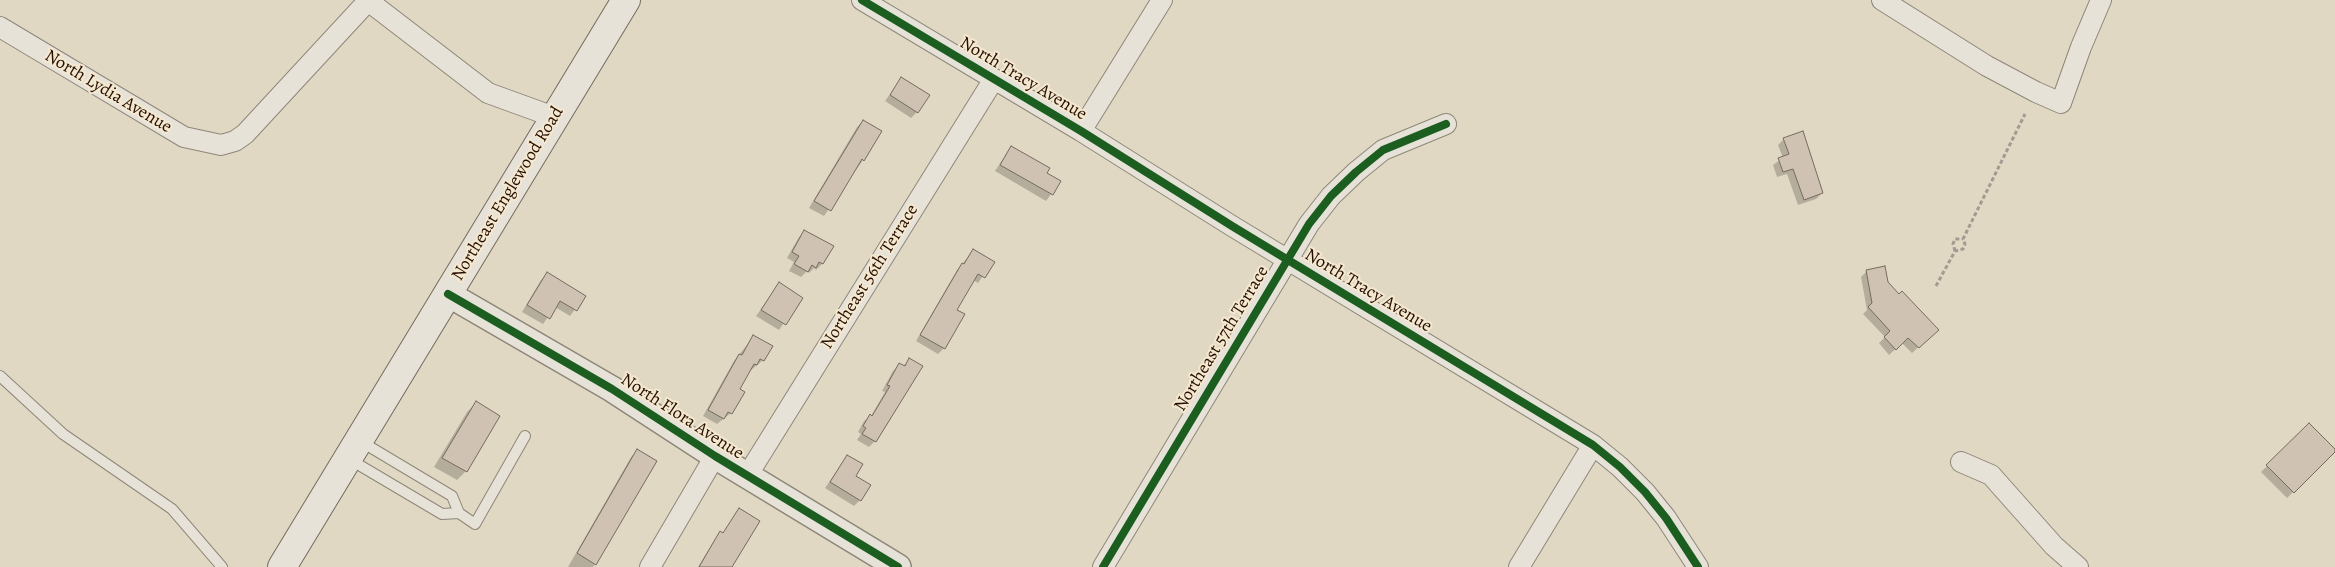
<!DOCTYPE html>
<html>
<head>
<meta charset="utf-8">
<style>
  body { margin:0 }
  canvas { display:block; background:#e1d8c3 }
</style>
</head>
<body>
<canvas width="2335" height="567"></canvas>
<script>
const ctx = document.querySelector('canvas').getContext('2d');
ctx.lineJoin = 'round';
function fillPath(path, color) {
  ctx.fillStyle = color;
  ctx.fill(path, 'evenodd');
}
function toPath(rows) {
  const path = new Path2D();
  for (const r of rows) {
    path.moveTo(r[0], r[1]);
    for (let i = 2; i < r.length; i += 2) path.lineTo(r[i], r[i + 1]);
  }
  return path;
}
function strokePath(path, color, width, dash) {
  ctx.strokeStyle = color;
  ctx.lineWidth = width;
  ctx.lineCap = dash ? 'butt' : 'round';
  ctx.setLineDash(dash || []);
  ctx.stroke(path);
}
function drawText(font, color, halo, rows, align = 'center') {
  ctx.font = font + ' Alegreya,serif';
  ctx.lineWidth = 4;
  ctx.setLineDash([]);
  ctx.textBaseline = 'middle';
  ctx.strokeStyle = halo;
  ctx.fillStyle = color;
  for (const [text, x, y, turn = 0] of rows) {
    ctx.save();
    ctx.translate(x, y);
    ctx.rotate((+turn || 0) * Math.PI / 180);
    ctx.textAlign = isNaN(turn) ? turn : align;
    if (halo) ctx.strokeText(text, 0, 0);
    ctx.fillText(text, 0, 0);
    ctx.restore();
  }
}
fillPath(toPath([
  [901,79,917,112,911,118,885,101],
  [863,121,863,160,824,216,809,208,857,127],
  [1784,139,1822,193,1816,199,1798,205,1787,174,1777,177,1773,165,1783,158,1778,145],
  [1011,147,1045,174,1060,182,1046,201,995,171],
  [805,231,822,264,816,270,814,268,809,273,807,271,801,277,789,271,794,262,787,258,799,237],
  [974,250,993,262,978,283,973,280,955,310,944,348,938,354,916,341,957,270],
  [1867,271,1887,283,1937,330,1912,353,1902,343,1889,355,1879,343,1885,337,1863,314,1867,310,1861,277],
  [547,274,585,296,570,316,555,307,543,324,522,312,541,280],
  [779,284,801,298,779,330,756,316],
  [754,336,763,360,750,371,738,389,731,413,717,424,703,416,734,361],
  [909,360,899,401,875,441,869,447,857,440,861,434,858,432,864,421,871,416,885,392,882,391,893,371,899,365,903,366],
  [476,403,498,416,466,471,457,480,434,467,467,412],
  [2309,424,2335,451,2287,498,2261,472],
  [637,451,655,462,593,567,568,567,631,457],
  [847,456,860,500,854,506,825,488],
  [739,509,729,567,698,567,715,539,722,534]
]), '#0003');
const building = toPath([
  [901,77,930,95,918,113,890,95,901,77],
  [863,120,882,131,864,161,862,159,831,211,814,201,863,120],
  [1803,131,1823,193,1804,200,1793,169,1783,172,1778,158,1789,154,1783,138,1803,131],
  [1011,146,1050,168,1047,173,1061,181,1053,195,1000,165,1011,146],
  [804,230,834,246,823,264,819,262,816,268,812,265,808,272,794,264,799,256,792,252,804,230],
  [973,249,995,262,985,278,978,274,957,310,965,314,945,349,920,335,962,263,964,264,973,249],
  [1885,266,1888,282,1899,294,1902,291,1939,330,1919,348,1908,338,1896,350,1884,337,1890,331,1868,307,1872,303,1866,270,1885,266],
  [547,272,586,296,577,311,560,301,550,319,527,305,547,272],
  [779,282,803,298,786,325,761,310,779,282],
  [753,335,773,346,764,361,760,359,757,365,754,364,740,389,745,392,732,414,728,412,724,419,708,410,739,354,742,355,753,335],
  [909,358,923,366,876,442,862,434,866,428,863,426,870,414,872,416,890,386,887,385,899,363,905,366,909,358],
  [476,401,500,416,467,472,442,458,476,401],
  [2309,423,2335,449,2335,452,2294,493,2266,465,2309,423],
  [637,449,657,461,596,565,577,553,637,449],
  [847,455,863,464,856,476,871,485,861,501,830,482,847,455],
  [739,508,760,521,732,567,699,567,720,531,723,533,739,508]
]);
fillPath(building, '#d0c2b3');
strokePath(building, '#746b5f', 1);
const service = toPath([
  [0,376,63,434,172,509,222,567],
  [349,459,442,514,459,513,452,496,360,441],
  [459,513,475,524,525,436]
]);
const minor = toPath([
  [367,0,488,93,554,117],
  [862,0,1081,131,1232,226,1593,445,1620,467,1645,492,1666,518,1698,567],
  [1882,0,1987,66,2036,92,2061,103,2081,47,2101,0],
  [0,27,184,137,221,145,235,141,245,134,368,1],
  [1081,131,1162,0],
  [1961,462,1991,475,2054,546,2078,567],
  [747,476,994,79],
  [650,567,715,456],
  [1103,567,1309,224,1331,196,1356,172,1383,150,1446,124],
  [1519,567,1593,445]
]);
const tertiary = toPath([
  [448,294,612,389,715,456,898,567]
]);
const secondary = toPath([
  [282,567,626,0]
]);
strokePath(service, '#8e8679', 12);
strokePath(minor, '#8e8679', 22);
strokePath(tertiary, '#8e8679', 28);
strokePath(secondary, '#746b5f', 30);
strokePath(toPath([
  [1955,251,1953,244,1955,239,1963,239],
  [1936,286,1955,251,1963,249,1965,244,1963,239,2025,114]
]), '#a19b92', 3, [4, 2.5]);
strokePath(service, '#e7e2d8', 10);
strokePath(minor, '#e7e2d8', 20);
strokePath(tertiary, '#e7e2d8', 25);
strokePath(secondary, '#e7e2d8', 28);
strokePath(toPath([
  [862,0,1081,131,1232,226,1593,445,1620,467,1645,492,1666,518,1698,567],
  [448,294,612,389,715,456,898,567],
  [1103,567,1309,224,1331,196,1356,172,1383,150,1446,124]
]), '#1b5e20', 8);
drawText('18px', '#270f00', '#f4e8d0', [
  ["North Tracy Avenue",1023,79,31],
  ["North Lydia Avenue",108,92,31],
  ["Northeast Englewood Road",508,194,-59],
  ["Northeast 56th Terrace",870,277,-58],
  ["North Tracy Avenue",1368,291,31],
  ["Northeast 57th Terrace",1222,339,-59],
  ["North Flora Avenue",682,417,33]
]);
</script>
</body>
</html>
